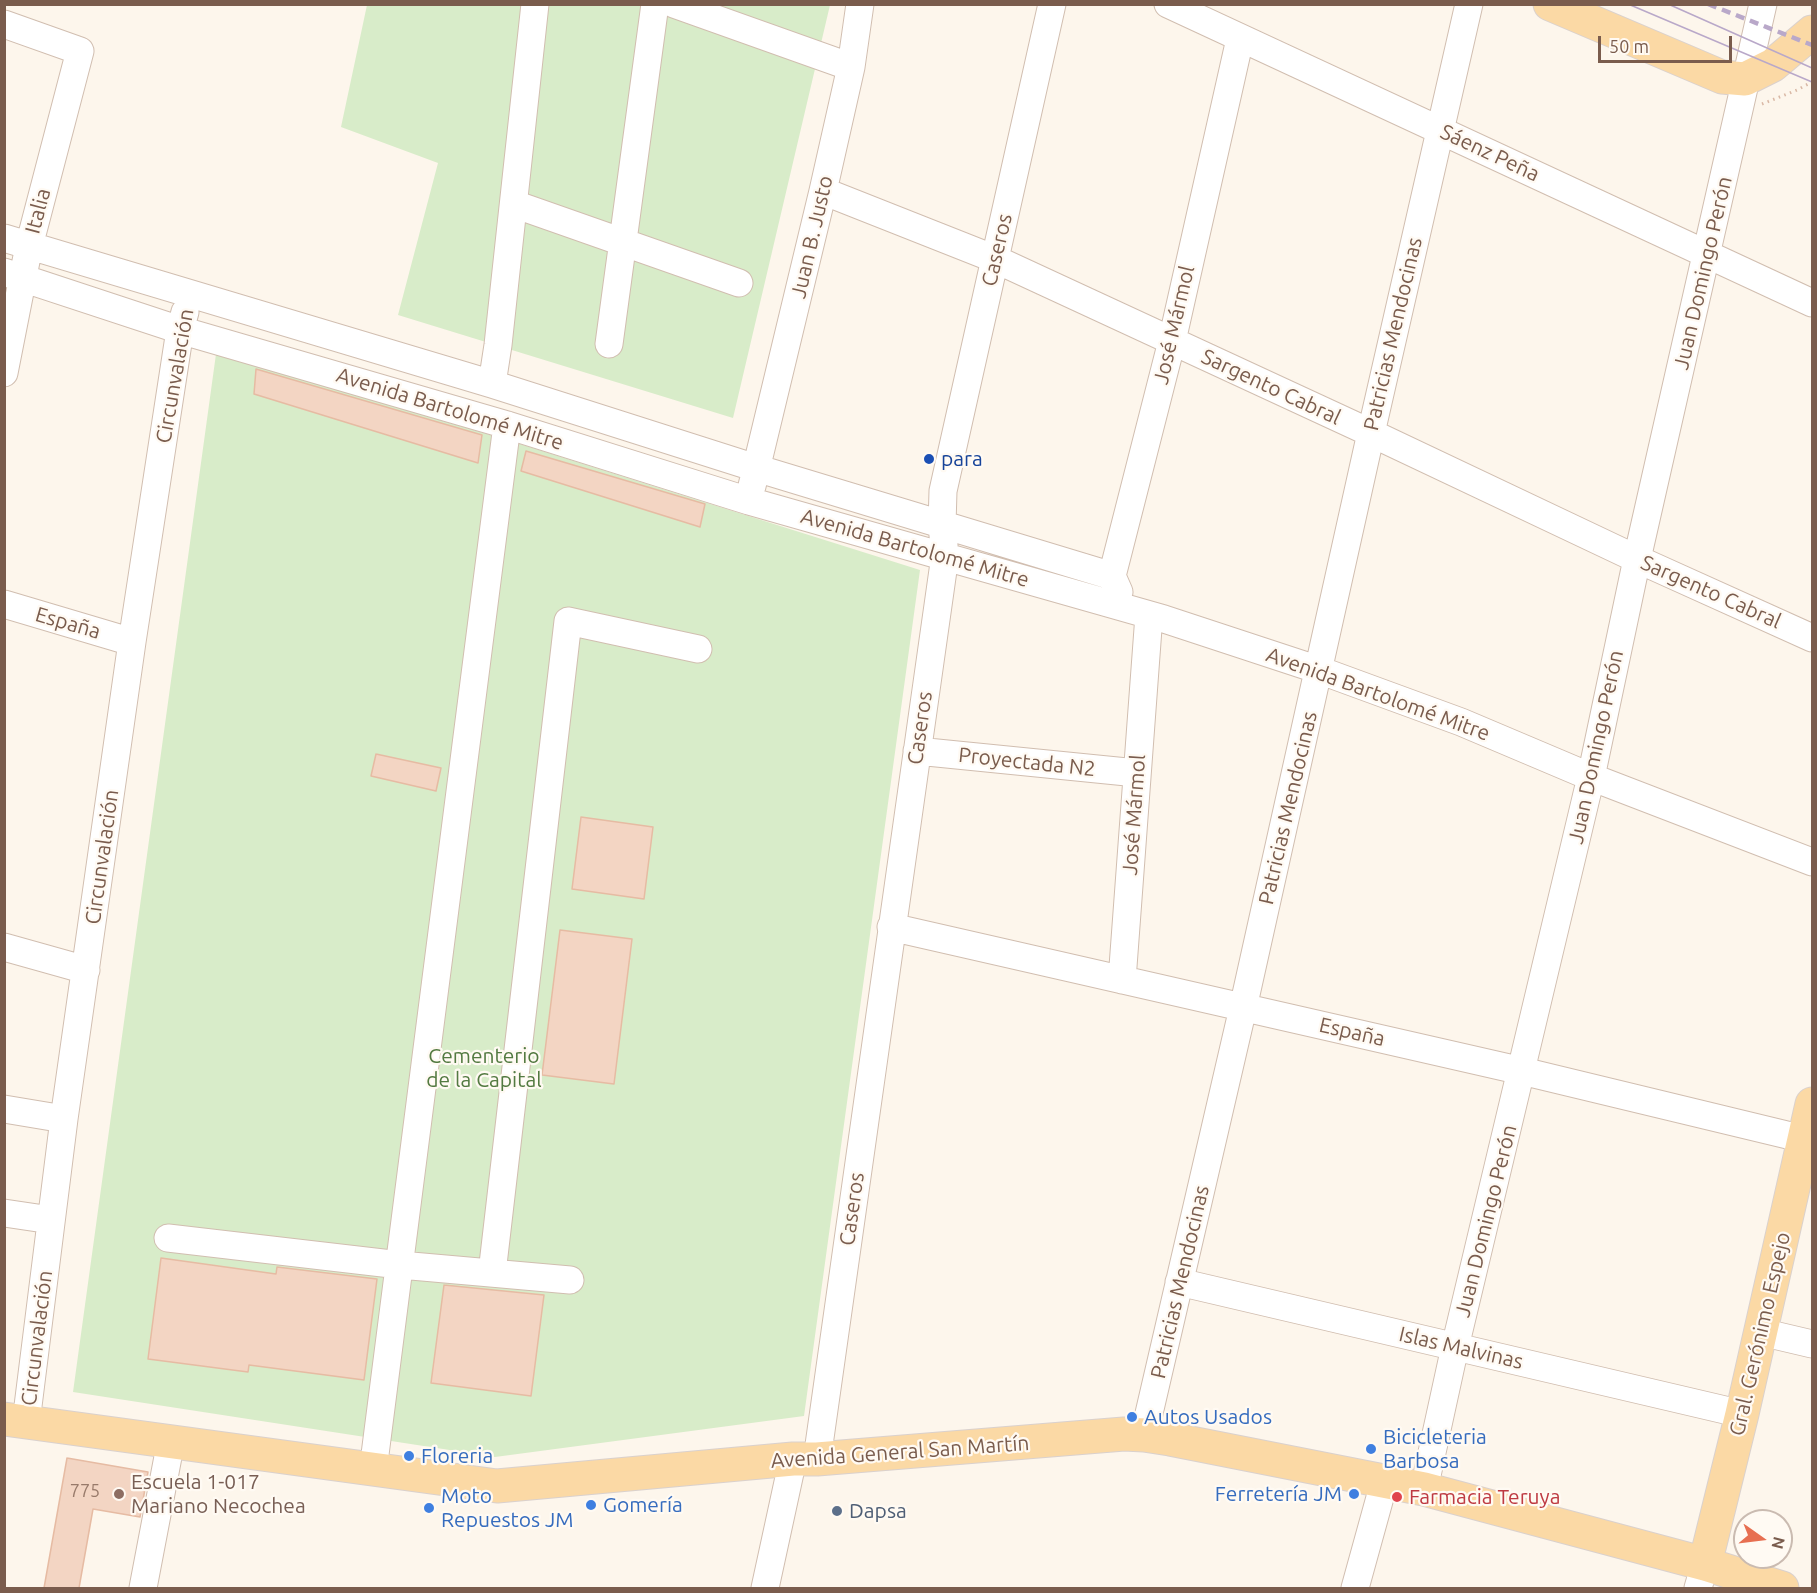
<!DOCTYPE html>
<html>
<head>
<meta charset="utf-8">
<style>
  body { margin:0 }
  #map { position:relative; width:1817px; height:1593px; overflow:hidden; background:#fdf6ec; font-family:Ubuntu,sans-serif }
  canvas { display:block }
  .frame { position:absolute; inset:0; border:6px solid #7a5c4d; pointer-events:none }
  .north { position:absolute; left:1733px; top:1509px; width:60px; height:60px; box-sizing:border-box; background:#fffaf3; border:2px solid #cabbb1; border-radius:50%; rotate:104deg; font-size:16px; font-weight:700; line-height:24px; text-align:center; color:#7a5c4d }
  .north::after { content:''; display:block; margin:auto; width:21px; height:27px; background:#e76f51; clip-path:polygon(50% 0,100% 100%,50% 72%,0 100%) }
  .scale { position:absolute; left:1598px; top:36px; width:134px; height:27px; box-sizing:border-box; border:3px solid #7a5c4d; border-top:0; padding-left:8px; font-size:18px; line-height:21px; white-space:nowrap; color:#7a5c4d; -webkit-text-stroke:4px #fffaf3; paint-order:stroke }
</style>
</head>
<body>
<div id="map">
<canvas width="1817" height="1593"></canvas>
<div class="frame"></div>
<div class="north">N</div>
<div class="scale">50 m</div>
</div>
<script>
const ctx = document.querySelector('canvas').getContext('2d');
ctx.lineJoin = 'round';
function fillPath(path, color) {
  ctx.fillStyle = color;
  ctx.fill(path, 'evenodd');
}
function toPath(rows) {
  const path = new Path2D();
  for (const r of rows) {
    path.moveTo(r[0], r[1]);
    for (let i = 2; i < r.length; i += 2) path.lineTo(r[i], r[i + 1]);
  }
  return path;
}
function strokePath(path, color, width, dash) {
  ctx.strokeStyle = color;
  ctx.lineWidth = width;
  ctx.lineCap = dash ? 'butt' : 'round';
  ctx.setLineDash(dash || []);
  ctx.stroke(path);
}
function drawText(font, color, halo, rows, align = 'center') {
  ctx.font = font + ' Ubuntu,sans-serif';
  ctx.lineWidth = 4.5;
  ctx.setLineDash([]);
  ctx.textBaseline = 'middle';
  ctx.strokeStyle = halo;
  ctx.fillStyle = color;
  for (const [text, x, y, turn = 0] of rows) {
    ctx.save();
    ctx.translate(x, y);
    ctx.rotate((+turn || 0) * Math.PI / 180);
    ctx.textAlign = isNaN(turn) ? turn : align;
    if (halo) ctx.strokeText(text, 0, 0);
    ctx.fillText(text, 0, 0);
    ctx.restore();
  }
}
fillPath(toPath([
  [367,5,830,5,733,418,398,315,438,163,341,127],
  [216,354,504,439,920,570,804,1416,495,1457,73,1392]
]), '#d8ecc9');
const building = toPath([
  [256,369,482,435,478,463,254,394,256,369],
  [526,451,705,504,700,527,521,471,526,451],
  [376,754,441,768,436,791,371,776,376,754],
  [581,817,653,827,644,899,572,889,581,817],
  [560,930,632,939,614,1084,542,1075,560,930],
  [161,1258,276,1274,277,1267,377,1279,364,1380,249,1365,248,1372,148,1359,161,1258],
  [444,1285,544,1295,531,1396,431,1383,444,1285],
  [67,1458,148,1472,140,1517,93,1509,79,1588,44,1588,67,1458]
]);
fillPath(building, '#f3d5c3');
strokePath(building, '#e6bba3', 1.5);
const minor = toPath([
  [674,4,851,67],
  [1168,4,1812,303],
  [4,24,80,51,29,246,4,373],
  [823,191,995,259,1371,433,1637,559,1812,638],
  [514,204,739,283],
  [4,238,492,384,756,468,1112,576],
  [4,272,180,330,507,425,749,501,1164,619,1319,670,1461,722,1591,777,1812,862],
  [609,344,655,4],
  [492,384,498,345,535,4],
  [752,486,823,191,851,67,860,4],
  [1119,592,1112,576,1172,341,1240,39],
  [4,604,132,642],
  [917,751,1137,773],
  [891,927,1522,1071,1812,1141],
  [4,947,86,970],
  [1122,980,1149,615],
  [4,1109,64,1119],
  [4,1213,51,1220],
  [168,1238,400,1265,570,1280],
  [492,1273,568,621,698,649],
  [1179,1282,1742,1414],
  [1761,1332,1812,1344],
  [26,1422,64,1119,132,642,180,330,185,312],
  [1144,1435,1243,1008,1371,433,1469,4],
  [817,1459,945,556,942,525,943,491,1052,4],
  [373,1470,507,425],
  [1424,1489,1455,1347,1591,777,1637,559,1763,4],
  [143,1588,171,1441],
  [765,1588,793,1459],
  [1355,1588,1384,1483],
  [1698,1588,1705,1564]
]);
const major = toPath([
  [1550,4,1722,77,1745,79,1773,65,1812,32],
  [4,1419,497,1486,793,1459,817,1459,1124,1434,1144,1435,1170,1439,1424,1489,1705,1564,1782,1588],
  [1705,1564,1742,1414,1812,1104]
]);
strokePath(minor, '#d1beb0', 29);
strokePath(major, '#dad1cd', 35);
strokePath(toPath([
  [1762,104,1797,90,1812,82]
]), '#d9b8a5', 3, [1.5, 4.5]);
strokePath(minor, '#fff', 27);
strokePath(major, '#fbd9a5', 33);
strokePath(toPath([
  [1628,4,1812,82],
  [1668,4,1812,68]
]), '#b9a8c9', 1.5);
strokePath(toPath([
  [1708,4,1812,45]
]), '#b9a8c9', 4.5, [9, 6]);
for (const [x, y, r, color] of [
  [929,459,6,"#1a4fb4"],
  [1132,1417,6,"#3f7fe0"],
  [1371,1449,6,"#3f7fe0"],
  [409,1456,6,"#3f7fe0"],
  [119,1494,6,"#8d6e63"],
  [1354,1494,6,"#3f7fe0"],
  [1397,1497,6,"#e0444e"],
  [591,1505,6,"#3f7fe0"],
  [429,1508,6,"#3f7fe0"],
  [837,1511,6,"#5c6f8a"]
]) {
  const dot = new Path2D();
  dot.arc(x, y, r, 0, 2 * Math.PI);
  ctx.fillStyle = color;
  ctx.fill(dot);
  strokePath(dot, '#fffaf3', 2);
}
drawText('18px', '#987a6a', null, [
  ["775",85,1491]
]);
drawText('21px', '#7a5c4d', '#fffaf3', [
  ["Sáenz Peña",1490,153,25],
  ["Italia",38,211,-75],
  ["Juan B. Justo",812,237,-77],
  ["Caseros",997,250,-77],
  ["Juan Domingo Perón",1703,273,-77],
  ["José Mármol",1174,325,-77],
  ["Patricias Mendocinas",1393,334,-77],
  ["Circunvalación",175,376,-80],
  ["Sargento Cabral",1271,387,25],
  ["Avenida Bartolomé Mitre",450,409,17],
  ["Avenida Bartolomé Mitre",915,548,16],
  ["Sargento Cabral",1711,592,24],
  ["España",68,623,16],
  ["Avenida Bartolomé Mitre",1378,694,20],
  ["Caseros",920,728,-82],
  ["Juan Domingo Perón",1596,747,-78],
  ["Proyectada N2",1027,762,6],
  ["Patricias Mendocinas",1288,808,-77],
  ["José Mármol",1134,815,-86],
  ["Circunvalación",102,857,-82],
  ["España",1352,1032,13],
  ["Caseros",852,1209,-82],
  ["Juan Domingo Perón",1486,1221,-76],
  ["Patricias Mendocinas",1180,1282,-77],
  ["Gral. Gerónimo Espejo",1760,1334,-77],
  ["Circunvalación",37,1338,-83],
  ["Islas Malvinas",1461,1348,13],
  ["Avenida General San Martín",900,1452,-4]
]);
drawText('21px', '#164399', '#fffaf3', [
  ["para",941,459]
], 'left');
drawText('21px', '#537a41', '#fffaf3', [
  ["Cementerio",484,1056],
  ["de la Capital",484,1080]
]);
drawText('21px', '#366cbe', '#fffaf3', [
  ["Autos Usados",1144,1417],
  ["Bicicleteria",1383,1437],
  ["Barbosa",1383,1461],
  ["Floreria",421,1456],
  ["Ferretería JM",1342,1494,"right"],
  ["Moto",441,1496],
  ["Repuestos JM",441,1520],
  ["Gomería",603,1505]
], 'left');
drawText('21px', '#785e54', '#fffaf3', [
  ["Escuela 1-017",131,1482],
  ["Mariano Necochea",131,1506]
], 'left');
drawText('21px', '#be3a42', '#fffaf3', [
  ["Farmacia Teruya",1409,1497]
], 'left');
drawText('21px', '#4e5e75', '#fffaf3', [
  ["Dapsa",849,1511]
], 'left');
</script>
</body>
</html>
